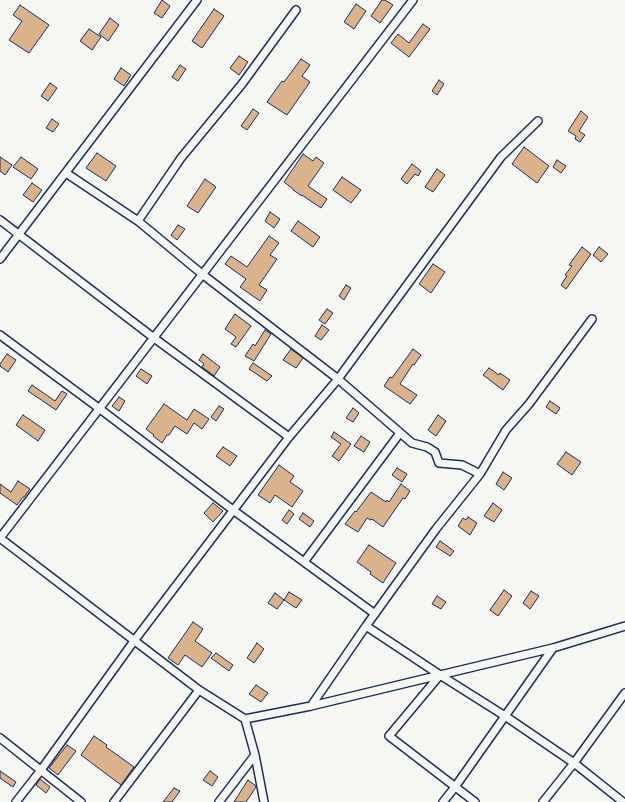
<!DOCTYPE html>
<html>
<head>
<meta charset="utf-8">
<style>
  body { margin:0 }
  canvas { display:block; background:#f6f6f2 }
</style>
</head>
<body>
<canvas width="625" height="802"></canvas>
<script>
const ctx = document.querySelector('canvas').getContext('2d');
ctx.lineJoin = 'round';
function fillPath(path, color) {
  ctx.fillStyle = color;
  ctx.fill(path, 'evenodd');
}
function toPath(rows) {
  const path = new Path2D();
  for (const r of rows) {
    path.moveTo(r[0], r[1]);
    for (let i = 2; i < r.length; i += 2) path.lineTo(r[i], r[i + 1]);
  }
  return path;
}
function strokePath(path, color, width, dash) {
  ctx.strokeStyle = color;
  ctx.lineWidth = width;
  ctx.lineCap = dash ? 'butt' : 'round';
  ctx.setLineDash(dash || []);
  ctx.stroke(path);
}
const building = toPath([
  [162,0,170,6,162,18,154,13,162,0],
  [382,0,385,0,393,5,380,23,371,16,382,0],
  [356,4,366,11,354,29,344,22,356,4],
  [20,5,49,25,29,53,9,40,22,21,13,15,20,5],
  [214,9,224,16,202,48,192,41,214,9],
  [110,18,119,25,108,41,99,34,110,18],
  [423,24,430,29,409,57,391,43,398,34,409,43,423,24],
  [89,29,101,37,92,50,80,41,89,29],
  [239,56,248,62,239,75,230,68,239,56],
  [301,59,310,65,302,76,310,82,287,115,267,102,282,81,284,82,301,59],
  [180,65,186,69,178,81,172,77,180,65],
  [121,68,131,75,124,86,114,79,121,68],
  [439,80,444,84,437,95,432,91,439,80],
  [50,83,57,88,48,101,41,96,50,83],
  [253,109,259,113,247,130,241,126,253,109],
  [581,111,588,117,579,131,585,135,580,142,575,139,576,136,568,131,581,111],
  [52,119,59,124,53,132,46,128,52,119],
  [524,147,549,166,537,183,512,164,524,147],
  [97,153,116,166,106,181,86,168,97,153],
  [303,154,313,161,316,157,324,163,308,186,327,199,321,208,302,195,302,196,293,190,293,189,284,182,303,154],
  [0,157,12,165,5,175,0,171,0,157],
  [21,157,38,169,31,179,13,167,21,157],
  [557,160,566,166,561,173,553,167,557,160],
  [412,164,421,171,418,176,415,174,407,184,401,179,412,164],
  [437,169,445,175,433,192,425,187,437,169],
  [342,177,361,190,351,203,333,190,342,177],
  [205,179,216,187,198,213,187,206,205,179],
  [32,183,42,190,33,202,23,195,32,183],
  [270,212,280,219,274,228,265,221,270,212],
  [298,221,320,237,313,247,291,231,298,221],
  [178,225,185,229,177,240,171,235,178,225],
  [269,236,279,243,270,255,277,259,259,285,267,290,260,301,240,287,246,279,225,264,231,256,247,267,269,236],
  [582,247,591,254,566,289,561,285,567,276,565,275,572,266,569,265,582,247],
  [599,247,608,254,601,262,593,255,599,247],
  [433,264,445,272,431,293,419,284,433,264],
  [346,285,351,288,344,300,339,296,346,285],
  [327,309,333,313,325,324,319,320,327,309],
  [235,314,251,326,236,347,231,344,236,337,225,329,235,314],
  [322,325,329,330,321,340,315,336,322,325],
  [265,330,271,334,254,361,245,356,253,344,255,346,265,330],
  [291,349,303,358,296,368,283,360,291,349],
  [413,349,421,355,414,365,413,364,400,384,417,395,410,404,384,386,390,377,392,378,413,349],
  [7,354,16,360,8,372,0,366,0,364,7,354],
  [203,354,220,367,214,376,202,367,204,364,199,360,203,354],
  [253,363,272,376,267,381,249,369,253,363],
  [489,368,499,375,500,373,510,380,503,390,483,375,489,368],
  [141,369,152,376,147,384,136,376,141,369],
  [32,385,55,401,62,391,67,394,56,410,28,391,32,385],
  [119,397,125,401,119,411,112,406,119,397],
  [550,401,560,408,556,414,546,407,550,401],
  [164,404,187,420,194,409,209,419,202,429,194,423,187,434,175,426,169,435,167,435,162,443,153,436,154,435,146,429,164,404],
  [219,406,224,409,216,421,211,417,219,406],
  [353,408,359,413,353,422,346,418,353,408],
  [23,415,45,430,38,441,16,425,23,415],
  [438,415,446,421,436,436,428,430,438,415],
  [334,432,351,444,339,461,332,456,341,444,331,437,334,432],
  [361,436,370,442,364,452,354,446,361,436],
  [223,447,237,456,230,466,216,456,223,447],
  [566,452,581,462,572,475,557,464,566,452],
  [279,465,294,476,290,482,303,491,292,507,275,495,270,503,258,495,279,465],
  [397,468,407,474,402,482,392,475,397,468],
  [503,472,512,478,504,490,496,484,503,472],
  [18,481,30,489,24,497,23,497,17,505,0,493,0,484,11,492,18,481],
  [401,484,410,491,405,499,403,498,383,527,372,519,371,520,367,518,358,532,345,524,355,511,356,512,371,492,386,502,387,500,389,502,401,484],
  [213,503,223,511,213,522,204,513,213,503],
  [493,503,502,510,494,522,484,516,493,503],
  [289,510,294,514,287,524,282,520,289,510],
  [303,513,314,521,310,527,299,519,303,513],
  [468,517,477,523,470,535,458,526,463,518,466,520,468,517],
  [440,541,454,551,450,556,436,547,440,541],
  [369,545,396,563,383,583,370,574,371,572,357,562,369,545],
  [504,590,512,596,498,616,490,610,504,590],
  [531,591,539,596,530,609,523,603,531,591],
  [289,592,302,600,296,608,284,600,289,592],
  [275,593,284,600,277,609,268,603,275,593],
  [437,596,446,602,441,609,432,604,437,596],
  [193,622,203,629,195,641,212,653,202,667,185,655,178,665,168,658,193,622],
  [257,643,264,649,254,663,247,658,257,643],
  [216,653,233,665,229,671,211,658,216,653],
  [256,685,268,693,261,702,249,694,256,685],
  [94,736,107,745,106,747,134,767,121,785,81,755,94,736],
  [67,745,76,751,58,775,49,768,67,745],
  [0,771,16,782,13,787,0,778,0,771],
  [210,771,218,777,212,786,203,780,210,771],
  [40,779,50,787,46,793,36,785,40,779],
  [248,780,256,786,256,787,246,802,234,802,248,780],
  [174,788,180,791,172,802,163,802,174,788]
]);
fillPath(building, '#dab28b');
strokePath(building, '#1b2f5e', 1);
const minor = toPath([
  [66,173,138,221,202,274,338,379,412,443,427,447,435,452,439,463,462,465,480,474],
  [0,220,154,338,289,437],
  [138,221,181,158,242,84,296,10],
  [0,259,197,0],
  [0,335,100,409,233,510,375,614],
  [0,538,413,0],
  [0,538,199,690,245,719,255,755,264,802],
  [304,562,400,433],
  [366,626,440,675,505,716,574,763,623,802],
  [440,675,389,736,475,802],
  [311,706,366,626,436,529,480,474,506,430,529,404,592,319],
  [245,719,311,706,440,675,553,648,625,626],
  [0,738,81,802],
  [16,802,41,770,134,641,289,437,338,379,501,157,538,121],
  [114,802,199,690],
  [219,802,255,755],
  [443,802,455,787,553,648],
  [543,802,574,763,625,693]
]);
strokePath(minor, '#1b2f5e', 10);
strokePath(minor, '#f6f6f2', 7);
</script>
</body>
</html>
